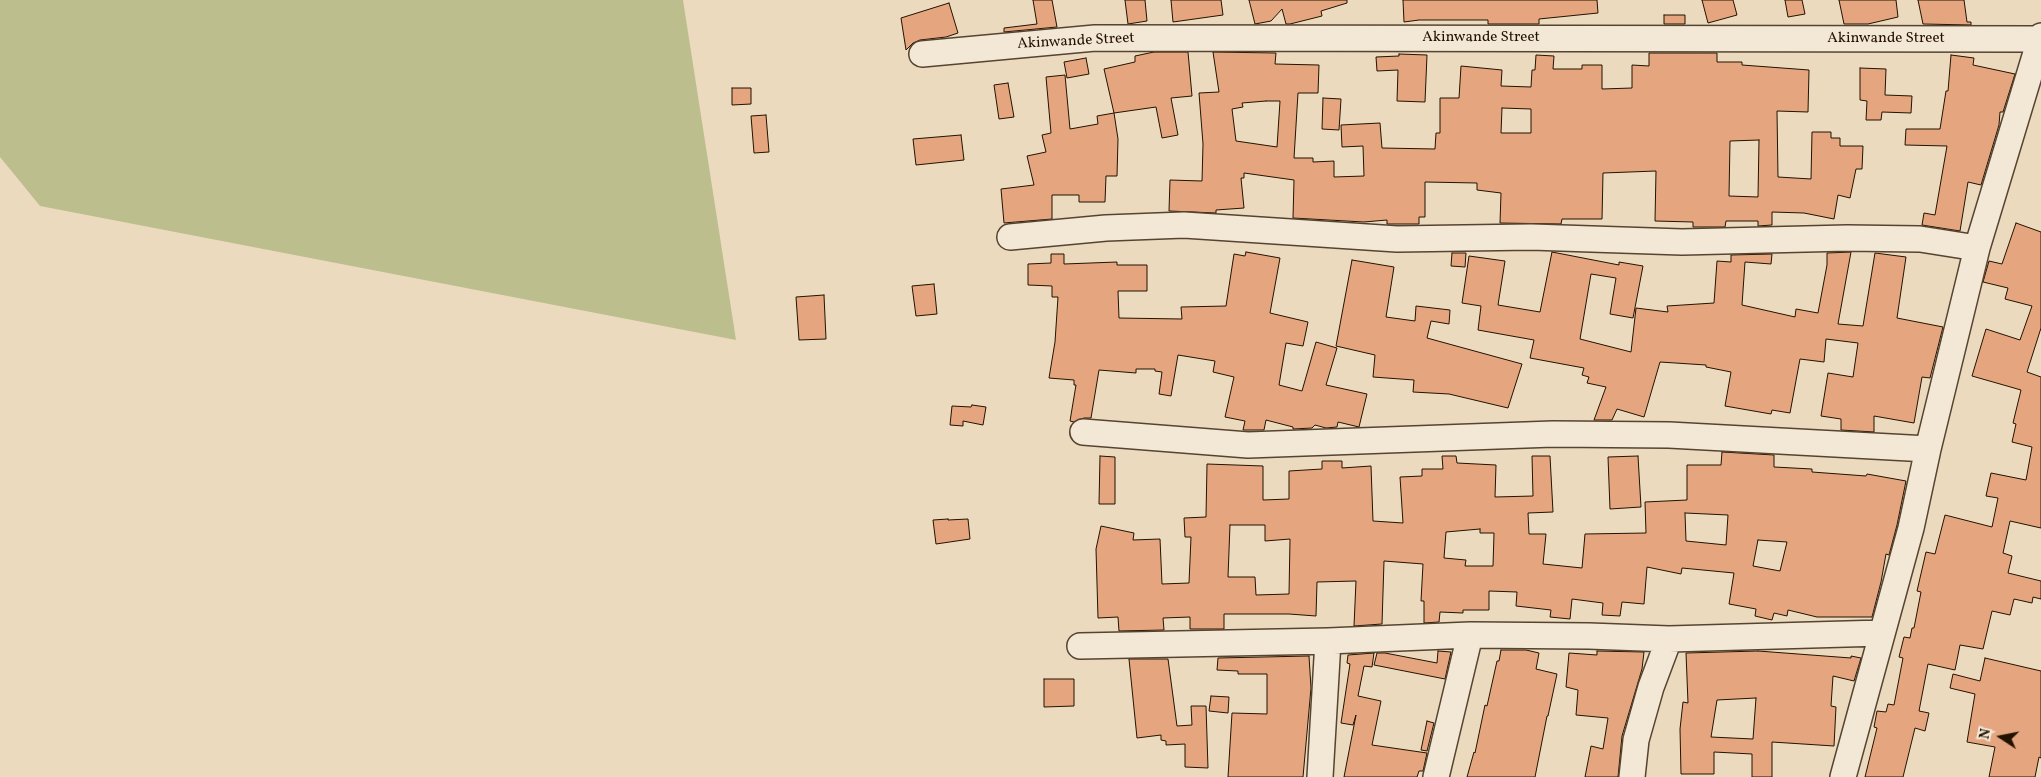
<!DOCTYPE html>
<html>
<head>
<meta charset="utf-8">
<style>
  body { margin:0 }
  #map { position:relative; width:2041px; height:777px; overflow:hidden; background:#ecdabf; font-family:Vollkorn,serif }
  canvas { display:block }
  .north { position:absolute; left:1976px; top:712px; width:50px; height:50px; -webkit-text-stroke:4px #f3e7d5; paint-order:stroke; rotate:281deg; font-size:14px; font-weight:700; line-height:20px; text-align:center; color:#231200 }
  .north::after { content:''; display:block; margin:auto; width:18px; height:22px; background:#231200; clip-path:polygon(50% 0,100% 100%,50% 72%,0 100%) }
</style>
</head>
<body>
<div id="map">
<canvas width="2041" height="777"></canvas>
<div class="north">N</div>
</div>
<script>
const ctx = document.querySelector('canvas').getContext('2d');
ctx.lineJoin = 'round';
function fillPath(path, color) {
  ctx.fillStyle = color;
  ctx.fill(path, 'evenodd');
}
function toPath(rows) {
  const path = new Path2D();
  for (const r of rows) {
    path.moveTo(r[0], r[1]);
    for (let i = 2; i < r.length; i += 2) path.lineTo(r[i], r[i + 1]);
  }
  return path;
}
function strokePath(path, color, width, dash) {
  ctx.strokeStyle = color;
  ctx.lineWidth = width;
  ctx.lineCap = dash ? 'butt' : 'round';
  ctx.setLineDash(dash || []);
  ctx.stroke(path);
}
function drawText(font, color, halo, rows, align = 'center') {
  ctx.font = font + ' Vollkorn,serif';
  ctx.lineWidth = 4;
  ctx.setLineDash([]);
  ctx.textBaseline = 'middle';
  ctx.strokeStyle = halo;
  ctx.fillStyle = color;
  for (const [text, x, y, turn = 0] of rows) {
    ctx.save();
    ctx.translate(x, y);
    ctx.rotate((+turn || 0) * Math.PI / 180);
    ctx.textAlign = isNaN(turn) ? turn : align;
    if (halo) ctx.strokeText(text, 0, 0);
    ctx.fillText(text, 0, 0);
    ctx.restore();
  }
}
fillPath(toPath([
  [0,0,683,0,736,340,40,206,0,157]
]), '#bdbe8e');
const building = toPath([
  [1033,0,1052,0,1057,27,1004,32,1004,28,1037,24,1033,0],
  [1125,0,1145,0,1147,21,1128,24,1125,0],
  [1171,0,1221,0,1223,15,1173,22,1171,0],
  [1249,0,1347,0,1347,3,1321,11,1322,16,1290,24,1286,24,1282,9,1271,21,1255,24,1249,0],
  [1403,0,1597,0,1598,13,1539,19,1539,24,1488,24,1488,20,1419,20,1404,22,1403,0],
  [1702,0,1733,0,1737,15,1708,23,1702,0],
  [1785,0,1802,0,1805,14,1788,17,1785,0],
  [1839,0,1896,0,1898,17,1868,24,1844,24,1839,0],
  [1918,0,1964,0,1967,22,1971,22,1971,25,1923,24,1918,0],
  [949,3,958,33,946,37,920,40,913,43,906,50,901,18,949,3],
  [1664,15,1685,15,1685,24,1664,24,1664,15],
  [1154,52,1188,52,1192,96,1171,98,1178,135,1162,138,1156,107,1114,113,1118,139,1117,176,1106,176,1105,202,1079,202,1079,195,1052,195,1052,219,1004,223,1001,189,1034,185,1027,156,1046,152,1042,135,1051,133,1046,77,1065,75,1070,129,1098,124,1097,116,1114,113,1104,69,1135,62,1135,56,1154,52],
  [1213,52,1276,53,1275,64,1319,65,1318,93,1298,93,1294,158,1313,158,1313,162,1334,161,1334,177,1364,176,1363,146,1342,147,1341,125,1380,123,1382,148,1435,149,1436,133,1440,133,1440,98,1459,98,1461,66,1502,70,1501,86,1531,87,1532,70,1535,70,1536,55,1554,56,1553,69,1582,69,1582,65,1602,65,1602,89,1632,88,1632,65,1649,66,1649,53,1717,53,1717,62,1742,62,1742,65,1809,70,1808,112,1777,111,1778,177,1811,179,1812,132,1831,132,1831,138,1840,138,1840,146,1863,146,1862,169,1856,169,1850,198,1838,195,1834,219,1804,213,1772,212,1772,225,1758,226,1758,221,1726,221,1725,227,1693,227,1693,222,1655,221,1656,171,1603,173,1602,219,1562,219,1561,224,1500,223,1501,193,1477,190,1477,183,1425,182,1425,217,1419,217,1419,224,1387,224,1387,220,1364,222,1293,218,1294,180,1244,173,1244,178,1241,178,1244,208,1216,210,1216,213,1169,211,1170,180,1202,181,1203,144,1199,93,1219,92,1213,52],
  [1266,101,1280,101,1277,147,1236,141,1232,109,1243,107,1242,103,1266,101],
  [1502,108,1531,109,1531,133,1501,133,1502,108],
  [1759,140,1758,197,1729,196,1730,141,1759,140],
  [1399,54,1427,55,1425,102,1397,101,1398,70,1377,71,1376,57,1399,56,1399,54],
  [1951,55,1974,58,1973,65,2015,74,2003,112,2000,112,1999,125,1981,185,1968,182,1960,231,1922,225,1924,213,1935,215,1947,146,1905,145,1906,129,1940,129,1946,91,1948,91,1951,55],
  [1086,58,1089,74,1067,78,1064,62,1086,58],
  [1860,68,1886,69,1885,95,1912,96,1911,113,1882,112,1881,120,1866,120,1867,101,1860,100,1860,68],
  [1008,83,1014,117,999,119,994,85,1008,83],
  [732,88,751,88,751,104,732,105,732,88],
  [1323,98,1341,99,1339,130,1322,129,1323,98],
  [766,115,769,152,754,153,751,116,766,115],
  [961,135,964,160,916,165,913,139,961,135],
  [2016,223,2041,232,2041,328,2027,372,2041,377,2041,528,2010,521,2003,553,2012,556,2008,573,2041,581,2041,599,2033,597,2032,603,2014,599,2010,615,1992,611,1983,649,1960,645,1955,670,1928,664,1919,711,1929,713,1925,731,1915,728,1903,777,1865,777,1877,728,1874,727,1877,711,1886,712,1888,704,1894,705,1903,658,1899,657,1904,637,1910,638,1912,628,1914,628,1921,592,1917,591,1926,552,1935,554,1945,515,1992,527,1998,498,1986,496,1991,473,2026,480,2032,447,2012,442,2016,424,2013,423,2021,390,1972,376,1986,329,2020,340,2032,306,2005,299,2008,288,1983,282,1989,261,2002,264,2016,223],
  [1246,252,1280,258,1270,313,1308,322,1303,346,1286,343,1279,385,1302,391,1316,342,1337,348,1326,385,1367,394,1359,427,1338,422,1337,427,1326,428,1315,425,1312,428,1293,429,1293,427,1266,420,1264,430,1243,430,1245,421,1225,417,1234,377,1213,372,1215,361,1178,355,1171,396,1159,394,1162,372,1155,371,1155,369,1136,369,1136,373,1099,370,1091,418,1084,418,1074,422,1070,421,1076,385,1074,385,1074,380,1049,378,1055,342,1058,297,1052,297,1052,286,1028,285,1028,264,1051,263,1051,254,1064,254,1064,264,1117,262,1117,265,1147,265,1147,291,1118,291,1119,318,1182,319,1181,307,1226,306,1234,254,1245,256,1246,252],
  [1552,252,1619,265,1619,262,1643,266,1633,318,1610,314,1616,278,1591,274,1580,339,1631,352,1636,308,1668,312,1667,306,1714,303,1717,261,1731,262,1731,255,1772,254,1771,264,1745,262,1742,305,1795,317,1796,309,1818,313,1827,265,1827,253,1851,252,1838,324,1863,326,1875,253,1906,257,1897,318,1943,327,1930,378,1922,377,1914,423,1874,416,1874,432,1841,430,1841,419,1821,416,1828,373,1853,377,1858,343,1826,339,1824,362,1800,359,1790,413,1772,410,1771,414,1725,406,1731,372,1706,367,1706,365,1660,362,1644,417,1617,409,1612,420,1594,420,1606,387,1587,383,1589,377,1582,375,1584,368,1530,358,1534,340,1478,330,1481,306,1462,303,1469,256,1505,261,1498,305,1540,312,1552,252],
  [1452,253,1466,253,1465,267,1451,266,1452,253],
  [1352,260,1394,267,1386,317,1415,321,1416,306,1450,310,1449,324,1431,321,1427,338,1522,364,1508,408,1449,394,1413,392,1414,380,1373,377,1375,355,1336,346,1352,260],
  [934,284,937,314,916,316,912,286,934,284],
  [824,295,826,339,799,340,796,297,824,295],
  [972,405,986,407,983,425,963,421,963,426,950,425,952,406,971,407,972,405],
  [1722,452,1774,455,1774,467,1812,469,1812,472,1866,476,1867,474,1906,481,1897,525,1889,555,1886,554,1881,582,1872,617,1817,617,1788,610,1787,616,1774,613,1772,620,1755,616,1756,609,1729,604,1734,573,1682,568,1681,574,1647,567,1644,604,1622,602,1620,616,1602,615,1603,603,1572,599,1570,619,1550,617,1551,610,1516,606,1517,592,1489,591,1489,610,1463,610,1463,613,1440,612,1439,622,1424,623,1424,601,1421,601,1423,564,1384,561,1382,624,1354,626,1356,581,1317,582,1316,616,1289,614,1224,614,1224,629,1190,629,1190,617,1163,618,1164,630,1119,631,1118,617,1098,618,1096,549,1101,526,1134,533,1133,540,1160,539,1162,584,1189,583,1191,537,1185,537,1184,518,1206,517,1207,464,1263,466,1263,500,1289,499,1289,471,1322,469,1322,461,1342,461,1342,468,1371,466,1373,521,1403,523,1400,477,1422,476,1422,469,1443,469,1442,456,1456,456,1457,463,1496,465,1495,497,1533,496,1532,456,1550,456,1553,512,1528,513,1529,534,1546,534,1543,564,1582,568,1585,534,1646,533,1645,502,1687,500,1687,465,1721,465,1722,452],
  [1685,513,1728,515,1726,545,1686,541,1685,513],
  [1230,525,1265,525,1265,541,1290,539,1289,594,1256,595,1255,577,1228,577,1230,525],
  [1480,529,1480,533,1494,533,1493,566,1465,566,1466,560,1444,558,1446,532,1480,529],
  [1758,540,1787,542,1780,571,1753,566,1758,540],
  [1100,456,1115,457,1115,504,1099,504,1100,456],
  [1638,456,1641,507,1610,509,1608,457,1638,456],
  [948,519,948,520,968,519,970,539,936,544,933,520,948,519],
  [1501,650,1526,650,1539,653,1536,669,1557,674,1548,716,1547,716,1535,777,1467,777,1474,752,1475,753,1485,705,1487,706,1497,661,1499,661,1501,650],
  [1438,651,1451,652,1445,679,1374,665,1377,653,1385,653,1437,663,1438,651],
  [1597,651,1644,652,1642,669,1622,736,1618,777,1585,777,1591,746,1603,749,1608,718,1576,715,1578,690,1566,687,1569,653,1597,655,1597,651],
  [1758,651,1851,658,1851,656,1861,658,1854,681,1833,676,1831,706,1836,707,1834,746,1772,742,1772,777,1752,777,1752,754,1714,752,1714,774,1681,774,1680,729,1683,702,1688,703,1686,653,1758,651],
  [1756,698,1753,739,1711,737,1717,700,1756,698],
  [1374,653,1372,667,1364,666,1358,696,1381,701,1372,745,1427,753,1423,771,1419,771,1417,777,1344,777,1356,715,1353,725,1341,723,1350,664,1347,663,1348,655,1374,653],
  [1309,656,1311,688,1303,777,1228,777,1232,713,1267,714,1267,674,1238,674,1238,671,1217,670,1218,658,1309,656],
  [1985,658,2041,671,2041,758,2039,757,2035,777,1989,777,1995,747,1967,742,1975,694,1950,688,1953,674,1980,681,1985,658],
  [1129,659,1168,659,1177,726,1192,725,1191,706,1206,706,1208,768,1185,767,1185,744,1166,745,1166,741,1161,740,1161,735,1137,738,1129,659],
  [1044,679,1074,679,1074,706,1044,707,1044,679],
  [1211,696,1229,697,1228,713,1209,711,1211,696],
  [1427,721,1434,723,1427,751,1421,750,1427,721]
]);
fillPath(building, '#e4a57f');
strokePath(building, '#231200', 1);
const minor = toPath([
  [922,54,1095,38,2041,39],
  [1010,237,1106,228,1184,225,1397,239,1531,237,1682,242,1847,238,1920,239,1977,248],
  [1083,432,1248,445,1553,434,1669,435,1928,449],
  [1080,646,1328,641,1470,635,1589,636,1669,639,1882,633],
  [1320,777,1328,641],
  [1436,777,1470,635],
  [1632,777,1636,740,1651,687,1669,639],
  [1843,777,1911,528,1928,449,1977,248,2041,36]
]);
strokePath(minor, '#554430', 28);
strokePath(minor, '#f3e7d5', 25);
drawText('15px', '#231200', '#f3e7d5', [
  ["Akinwande Street",1481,38],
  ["Akinwande Street",1886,39],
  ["Akinwande Street",1076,42,-3]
]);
</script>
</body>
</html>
